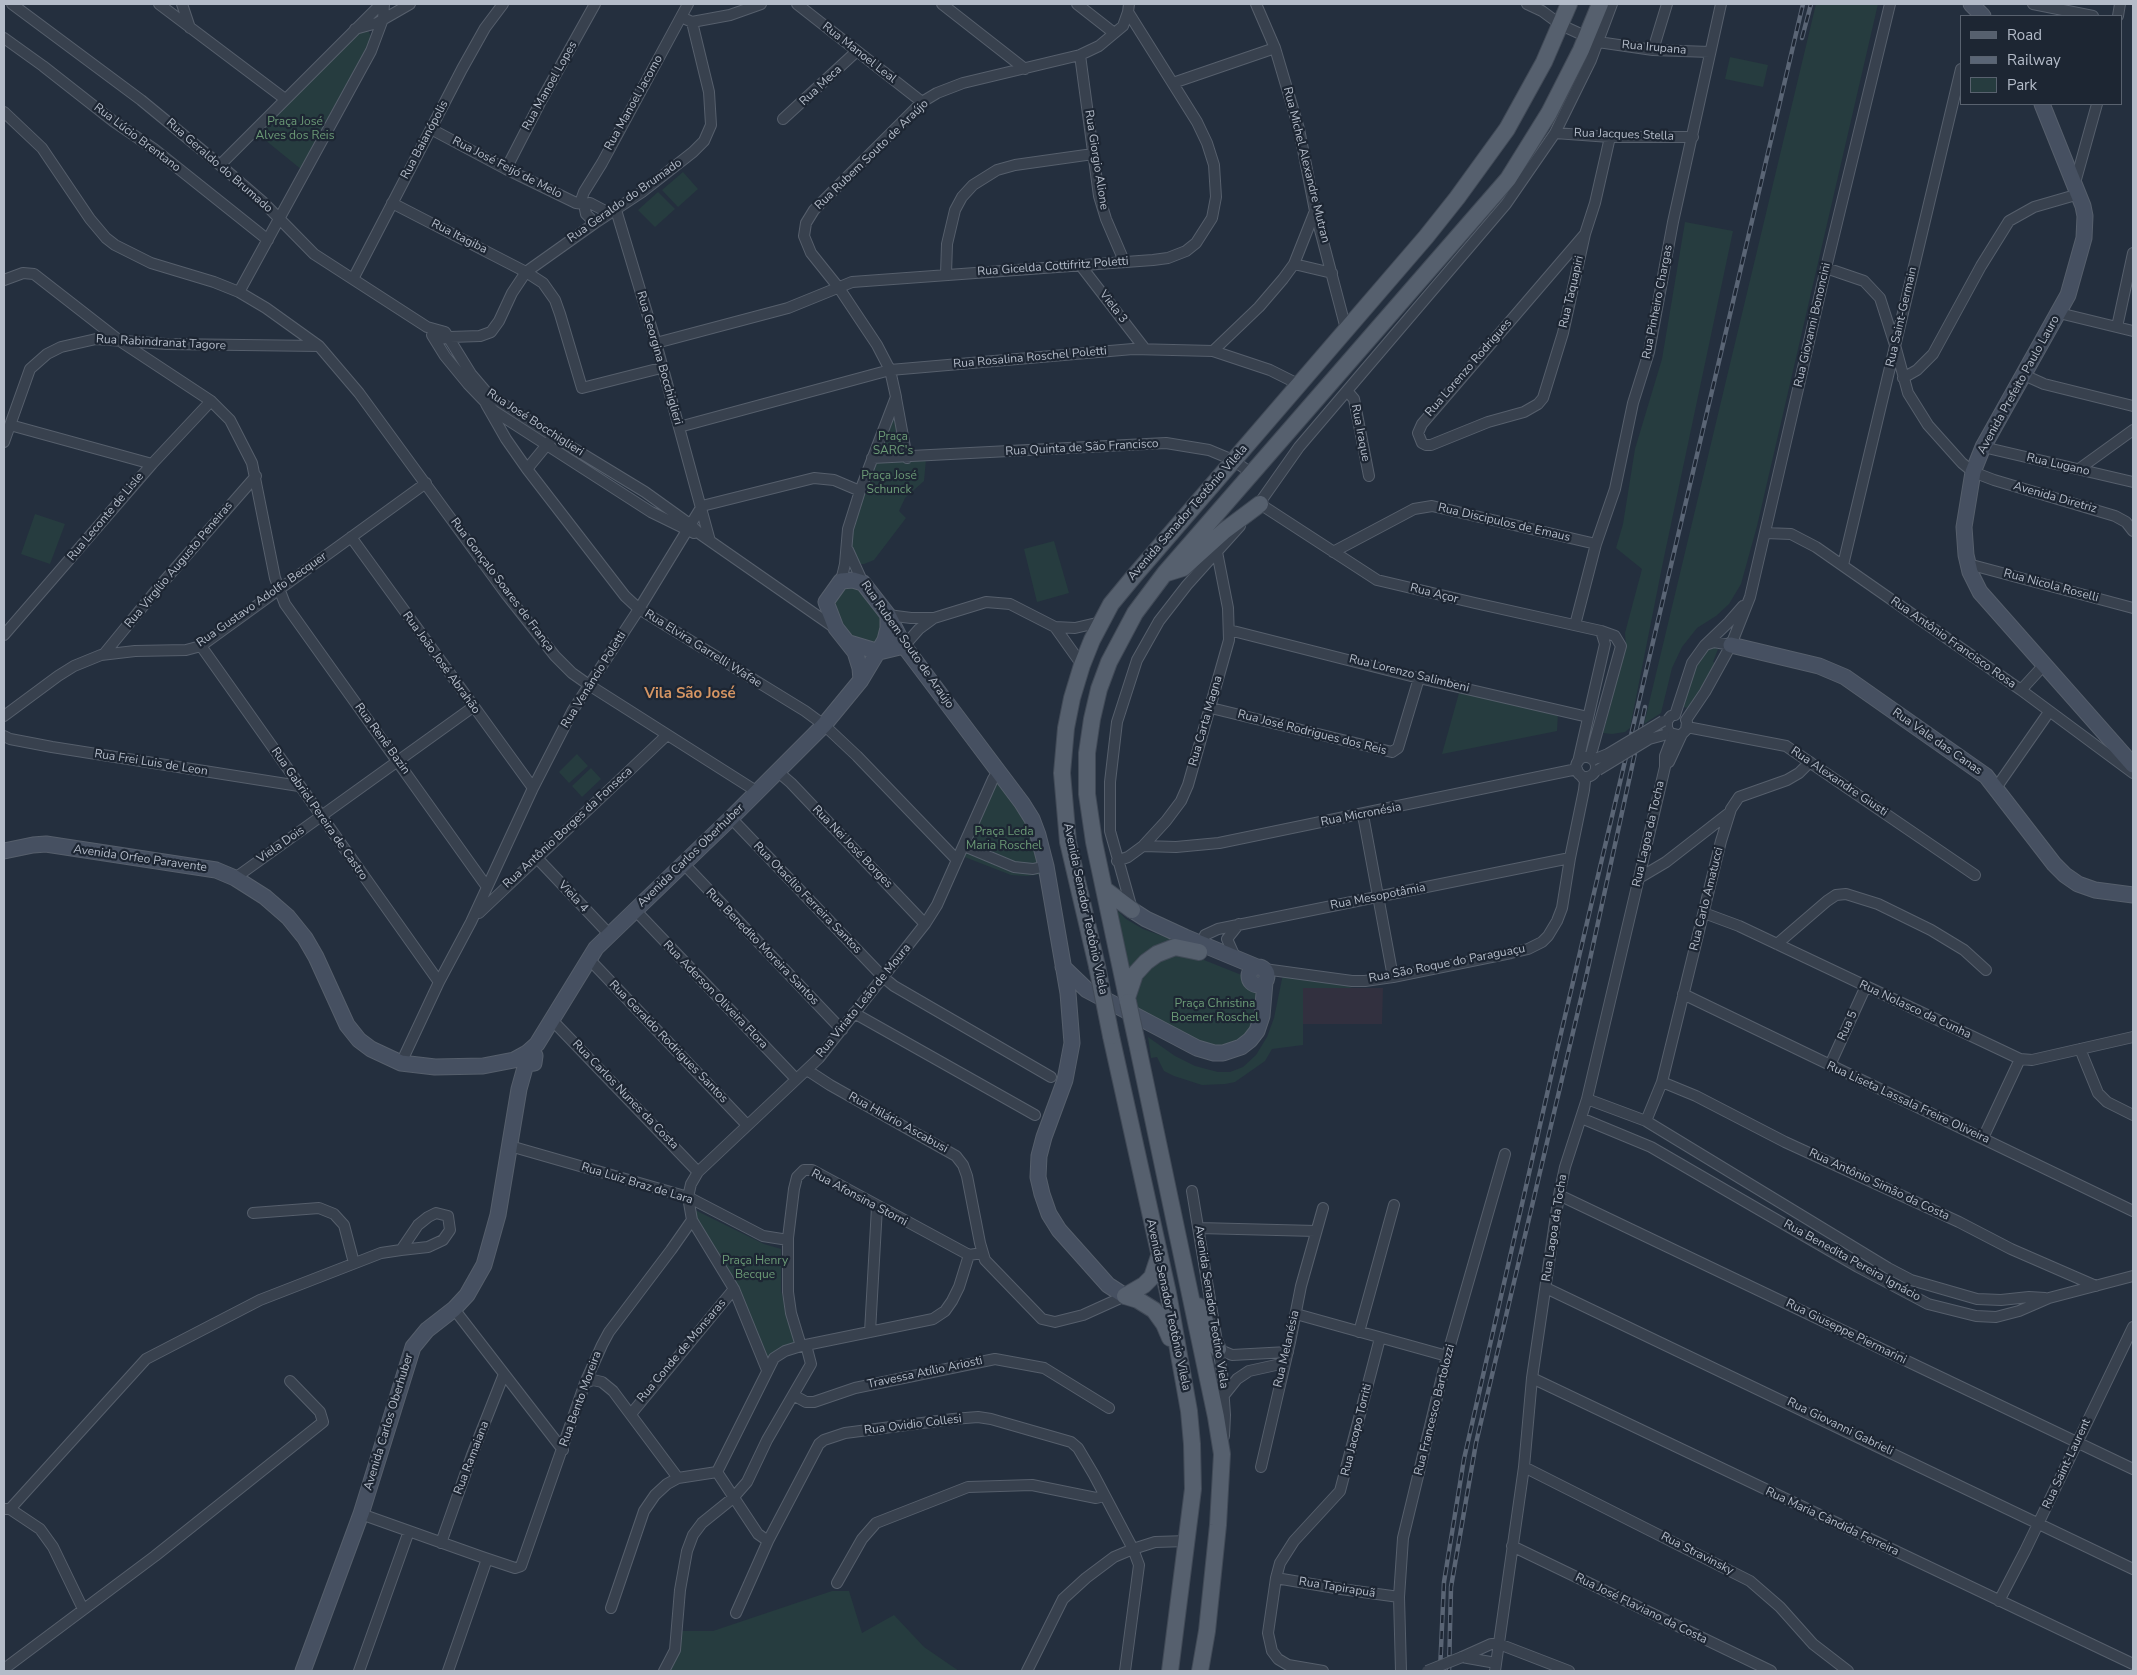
<!DOCTYPE html>
<html>
<head>
<meta charset="utf-8">
<style>
  body { margin:0 }
  #map { position:relative; width:2137px; height:1675px; overflow:hidden; background:#242f3e; font-family:"Nunito Sans",sans-serif }
  canvas { display:block }
  .frame { position:absolute; inset:0; border:5px solid #b4bcc9; pointer-events:none }
  .legend { position:absolute; left:1960px; top:15px; width:162px; height:90px; box-sizing:border-box; background:#1d2633; border:1px solid #59626f; margin:0; padding:6px 9px; list-style:none; font-size:15px; color:#b4bcc9 }
  .legend li { display:flex; align-items:center; gap:10px; height:25px }
  .legend b { width:25px; border:1px solid #59626f }
</style>
</head>
<body>
<div id="map">
<canvas width="2137" height="1675"></canvas>
<div class="frame"></div>
<ul class="legend">
<li><b style="height:6px;background:#56606e"></b>Road</li>
<li><b style="height:6px;background:#5a6575"></b>Railway</li>
<li><b style="height:14px;background:#263c3f"></b>Park</li>
</ul>
</div>
<script>
const ctx = document.querySelector('canvas').getContext('2d');
ctx.lineJoin = 'round';
function fillPath(path, color) {
  ctx.fillStyle = color;
  ctx.fill(path, 'evenodd');
}
function toPath(rows) {
  const path = new Path2D();
  for (const r of rows) {
    if (r.length === 3) {
      path.moveTo(r[0] + r[2], r[1]);
      path.arc(r[0], r[1], r[2], 0, 2 * Math.PI);
      continue;
    }
    path.moveTo(r[0], r[1]);
    for (let i = 2; i < r.length; i += 2) path.lineTo(r[i], r[i + 1]);
  }
  return path;
}
function strokePath(path, color, width, dash) {
  ctx.strokeStyle = color;
  ctx.lineWidth = width;
  ctx.lineCap = dash ? 'butt' : 'round';
  ctx.setLineDash(dash || []);
  ctx.stroke(path);
}
function drawText(font, color, halo, rows, align = 'center') {
  ctx.font = font + ' "Nunito Sans",sans-serif';
  ctx.lineWidth = 4.5;
  ctx.setLineDash([]);
  ctx.textBaseline = 'middle';
  ctx.strokeStyle = halo;
  ctx.fillStyle = color;
  for (const [text, x, y, turn = 0] of rows) {
    ctx.save();
    ctx.translate(x, y);
    ctx.rotate((+turn || 0) * Math.PI / 180);
    ctx.textAlign = isNaN(turn) ? turn : align;
    if (halo) ctx.strokeText(text, 0, 0);
    ctx.fillText(text, 0, 0);
    ctx.restore();
  }
}
fillPath(toPath([
  [1303,988,1383,988,1382,1024,1303,1024]
]), '#32303f');
fillPath(toPath([
  [1816,4,1878,4,1757,526,1741,584,1729,604,1716,616,1697,628,1682,647,1672,668,1661,713,1644,724],
  [368,30,374,43,302,170,254,131,352,32],
  [1730,57,1768,65,1763,87,1725,79],
  [683,172,698,189,678,207,662,190],
  [658,192,675,209,655,227,638,210],
  [1685,222,1733,231,1663,562,1630,728,1625,732,1612,734,1603,733,1626,647,1625,633,1642,569,1616,548,1623,524,1635,449,1662,359],
  [895,401,911,456,874,456],
  [873,459,926,459,924,481,905,498,899,511,906,518,874,560,864,564,856,564,848,549,862,490],
  [35,514,65,524,50,564,21,554],
  [1054,541,1069,593,1037,602,1024,549],
  [850,581,886,614,876,645,856,643,830,609],
  [1715,646,1718,649,1713,662,1715,663,1698,694,1687,708,1684,707,1681,704,1684,691,1698,664,1706,651],
  [1459,693,1558,713,1557,731,1442,754],
  [577,754,588,766,569,783,559,772],
  [591,768,601,779,582,797,572,786],
  [999,778,1029,820,1044,874,1026,876,1011,875,962,856],
  [1115,908,1126,919,1143,929,1195,948,1177,946,1130,975],
  [1172,954,1194,956,1244,976,1255,991,1259,1002,1258,1028,1225,1057,1134,1012,1137,993,1145,971],
  [1283,974,1344,984,1352,988,1303,988,1303,1045,1272,1049,1265,1061,1235,1082,1225,1084,1202,1085,1174,1076,1164,1071,1157,1057,1151,1058,1148,1037,1175,1056,1195,1066,1218,1072,1230,1072,1243,1067,1256,1055,1267,1037,1274,1018],
  [695,1210,764,1244,781,1249,781,1291,795,1344,766,1359,696,1219],
  [832,1591,849,1591,862,1633,894,1615,924,1647,959,1671,669,1671,682,1631,713,1631]
]), '#263c3f');
const street = toPath([
  [12,4,141,100,220,165,263,202,314,254,427,327,445,332,471,374,488,394,553,436,645,492,691,525,700,534,835,628],
  [159,4,285,99],
  [182,4,190,28],
  [797,4,922,102],
  [942,4,1025,69],
  [1077,4,1114,33],
  [1256,4,1275,48,1299,129,1315,211,1346,329],
  [1527,4,1542,11,1561,25,1598,42,1653,50,1710,52],
  [2033,4,2093,16],
  [2118,16,2120,4],
  [692,22,730,15,761,4],
  [355,29,377,23,410,4],
  [4,38,43,66,113,121,154,149,268,240],
  [1653,50,1667,4],
  [1080,55,1099,196,1106,219,1124,261],
  [1173,83,1275,48],
  [4,112,42,148,90,219,106,238,115,245,151,263,214,282,239,292,266,308,319,346,359,393,506,594,555,656,572,673,589,685,756,791],
  [783,119,857,51],
  [431,129,506,169,576,203,584,204,586,214,595,223],
  [1555,133,1610,137,1693,137],
  [220,165,381,4],
  [506,169,541,101,595,4],
  [2075,183,2097,104],
  [392,203,526,272,543,283,555,300,560,314,582,388,661,368],
  [580,203,584,192,602,163,688,4],
  [584,204,590,203,609,213],
  [616,210,656,343,710,541],
  [1585,234,1422,424,1418,433,1422,443,1426,445,1431,445,1488,422,1524,412,1538,404,1543,398,1563,333,1585,234,1595,203,1610,137],
  [1294,264,1332,273],
  [1081,266,1145,349],
  [1826,268,1864,281,1880,298,1895,345,1908,393,1928,425,1962,463,1973,472,1994,480,2115,516,2126,522,2133,531],
  [946,274,947,244,955,210,962,197,973,185,997,170,1015,165,1093,154],
  [353,279,462,69,485,28,503,4],
  [4,280,23,273,34,274,120,341,211,401,230,420,252,463,275,578,285,604,487,887],
  [239,292,371,51,383,19,384,4],
  [2059,313,2133,331],
  [2117,327,2133,253],
  [432,335,445,356,468,384,494,411,651,512,694,533],
  [435,340,450,337,480,336,491,332,499,321,512,293,526,272,595,223,642,192,693,152,704,141,711,125,709,92,692,22,681,17],
  [656,343,788,308,852,282,1153,260,1168,258,1186,251,1196,243,1212,218,1216,197,1214,165,1207,143,1197,122,1128,12],
  [1213,351,1259,307,1283,279,1294,264,1315,211],
  [2024,375,2044,384,2133,406],
  [1903,378,1917,370,1933,354,1981,266,2009,221,2034,207,2079,194],
  [1348,392,1354,399,1369,476],
  [896,398,907,458],
  [486,404,506,439,527,469,625,596,639,609,805,711,824,725,857,756,957,860],
  [10,425,152,464],
  [679,427,890,370,1133,349,1213,351,1270,370,1298,384],
  [4,442,30,369,47,354,61,347,96,339,166,344,319,346],
  [1983,447,2133,482],
  [872,458,1166,443,1209,450,1233,460,1251,473],
  [527,469,550,441],
  [2079,469,2133,430],
  [1260,504,1377,580,1475,603,1601,631,1615,636,1621,646,1590,758],
  [1256,508,1299,447,1506,204,1555,133,1591,60,1612,4],
  [1765,533,1791,534,1816,547,2021,690,2133,773],
  [351,537,533,788],
  [848,550,863,583],
  [1333,552,1414,509,1432,506,1596,544],
  [1968,564,2133,608],
  [1843,565,1961,69],
  [841,581,845,564,848,529,860,491,896,397,890,370,877,345,839,288,811,253,804,236,806,223,814,210,922,102,937,93,963,83,1080,55,1099,46,1123,26,1128,12,1129,4],
  [888,615,911,618,933,618],
  [1575,625,1596,544,1615,489,1633,403,1649,352,1673,222,1721,4],
  [1055,627,1082,665],
  [1229,630,1419,678,1588,717],
  [4,635,152,464,211,401],
  [1705,645,1714,642,1731,645],
  [201,646,439,982],
  [904,646,919,629,934,618,986,602,1010,604,1055,627,1075,628,1101,622],
  [104,654,158,588,256,476],
  [2021,690,2043,666],
  [1211,708,1392,752,1398,748,1419,678],
  [1675,715,1692,663,1705,645,1729,622,1743,606],
  [4,716,58,676,74,666,101,655,135,651,186,650,201,646,426,483],
  [1671,716,1667,721,1667,728,1670,733,1678,735],
  [1686,720,1705,692,1731,645,1750,597,1826,268,1890,4],
  [1687,727,1786,746,1975,875],
  [4,736,10,739,52,747,299,786],
  [1586,767,10],
  [1578,762,1605,644,1601,631],
  [1669,762,1682,734,1686,730,1687,722],
  [777,771,791,783,925,924],
  [1996,788,2049,712],
  [1363,815,1393,977],
  [731,818,883,977,894,986,1051,1077],
  [964,846,1014,867,1033,869,1046,866],
  [1143,846,1176,847,1219,843,1577,769],
  [537,858,610,935],
  [1117,861,1128,857,1143,846,1166,821,1181,801,1188,785,1229,640,1228,608,1217,552],
  [683,863,842,1030],
  [235,878,473,707],
  [1639,878,1666,862,1729,813],
  [1132,909,1110,831,1110,782,1117,722,1137,660,1159,621,1187,585,1240,526],
  [635,910,796,1079],
  [479,913,667,735],
  [1704,913,1739,926,2020,1059,2032,1060,2133,1037],
  [1777,944,1827,901,1836,895,1846,894,1878,904,1931,930,1964,950,1986,970],
  [1200,948,1205,935,1218,929,1570,858],
  [1235,957,1227,939,1239,924],
  [589,959,747,1125],
  [1264,969,1352,981,1365,981,1393,977,1511,953,1528,949,1542,942,1548,936,1557,921,1562,908,1570,858,1584,790,1585,781,1579,773],
  [1683,994,2133,1211],
  [854,1013,1035,1115],
  [551,1019,698,1172],
  [2080,1049,2098,1093,2107,1102,2133,1115],
  [401,1063,439,982,471,922,533,788,573,710,639,609,702,506,814,478,834,480,860,491],
  [1830,1065,1866,986],
  [807,1070,830,1085,956,1156,963,1165,967,1176,980,1243,985,1260,1042,1319,1055,1322,1083,1315,1125,1296],
  [1662,1082,1696,1096,1785,1142,1959,1222,2011,1249,2096,1286],
  [1587,1099,1646,1121,1888,1268,1911,1280,1977,1299,2001,1300,2029,1297,2045,1298],
  [1581,1118,1651,1147,1858,1267,1928,1304,1976,1316,1996,1317,2019,1311,2049,1298,2133,1276],
  [1646,1121,1662,1082,1721,841,1731,809,1739,797,1787,780,1799,773,1810,762],
  [1983,1138,2020,1059],
  [510,1146,688,1197,763,1236,788,1240],
  [1192,1191,1222,1372,1225,1415,1224,1436],
  [1559,1195,2133,1469],
  [253,1213,319,1208,334,1214,344,1225,354,1263],
  [1199,1228,1316,1231],
  [1546,1288,2133,1569],
  [454,1309,563,1450],
  [1296,1314,1447,1356],
  [870,1332,877,1207],
  [1359,1332,1394,1205],
  [801,1346,791,1313,788,1292,788,1238,794,1189,797,1177,804,1170,812,1170,969,1255],
  [1218,1349,1232,1355,1288,1352],
  [767,1370,734,1289,692,1220,688,1197,691,1184,698,1172,819,1058,925,924,937,905,993,779,998,772],
  [1532,1378,2133,1664],
  [585,1383,593,1380,602,1382,613,1391,678,1478],
  [1225,1394,1237,1379,1249,1371,1285,1363],
  [793,1395,806,1402,814,1402,855,1388,995,1359,1044,1368,1109,1408],
  [631,1414,734,1289],
  [1261,1467,1290,1342,1301,1286,1323,1208],
  [1524,1467,1750,1581,1780,1607,1813,1644,1848,1671],
  [717,1472,758,1534,768,1541],
  [5,1509,10,1509,40,1529,53,1547,83,1609],
  [10,1509,146,1359,260,1300,381,1253,401,1250,428,1247,443,1240,450,1230,448,1216,436,1213,428,1217,418,1225,401,1250],
  [361,1514,482,1557,515,1568,521,1566,585,1383,602,1345,609,1332,671,1250,692,1220],
  [441,1543,472,1455,504,1374],
  [1512,1546,1771,1671],
  [1276,1578,1341,1589,1399,1597],
  [837,1583,862,1539,876,1523,968,1487,1032,1485,1096,1498,1105,1496],
  [1999,1601,2025,1551,2133,1327],
  [611,1608,644,1511,655,1495,667,1484,678,1478,717,1472,774,1358,785,1351,801,1346,933,1319,945,1311,952,1301,959,1287,969,1255,982,1253],
  [736,1613,768,1541,819,1444,824,1440,845,1433,953,1419,978,1417,991,1419,1071,1442,1078,1448,1094,1475,1133,1549,1139,1565,1125,1671],
  [1496,1663,1462,1657,1491,1644,1499,1644,1569,1671],
  [4,1669,155,1556,323,1422,320,1412,290,1381],
  [359,1671,409,1531],
  [448,1671,487,1559],
  [664,1671,675,1650,680,1590,687,1551,693,1535,702,1523,733,1498,747,1482,767,1440,811,1364,806,1345],
  [1027,1671,1063,1599,1086,1578,1114,1557,1133,1549,1155,1542,1187,1541],
  [1323,1671,1288,1665,1278,1659,1272,1651,1268,1633,1276,1578,1280,1563,1294,1541,1340,1491,1380,1338],
  [1401,1671,1399,1597,1403,1538,1447,1356,1505,1154],
  [1495,1671,1524,1467,1532,1378,1559,1195,1565,1167,1587,1099,1665,767,1665,756,1673,735]
]);
const secondary = toPath([
  [1971,4,1983,16],
  [2042,104,2083,206,2085,216,2084,238,2068,295,1983,447,1973,472,1964,527,1966,555,1970,572,1980,592,2133,765],
  [849,643,879,652,904,646],
  [1731,645,1819,666,1845,677,1986,776,2054,864,2065,875,2078,884,2095,890,2133,895],
  [861,680,860,668,855,652,836,628,826,602,841,581,853,580,863,583,888,615,904,646,1022,803,1032,819,1038,835,1046,866,1068,993,1072,1043,1065,1080,1044,1137,1039,1156,1038,1177,1042,1194,1049,1214,1059,1230,1108,1285,1125,1296],
  [4,851,33,845,46,844,216,870,235,878,265,897,288,917,305,938,316,957,347,1025,359,1040,371,1049,401,1063,435,1067,483,1066,514,1060,525,1054,528,1052,535,1056,534,1063,526,1064,523,1057,525,1054],
  [1132,910,1146,919,1185,937,1257,967],
  [1063,967,1087,990,1197,1048,1214,1053,1223,1053,1241,1047,1250,1040,1257,1031,1262,1016,1265,982],
  [1258,976,9],
  [528,1052,537,1044,596,948,731,818,824,725,861,680,885,640,888,628,888,617],
  [303,1671,361,1514,413,1347,427,1330,454,1309,467,1295,484,1265,498,1215,519,1089,526,1064]
]);
const primary = toPath([
  [1167,573,1183,568,1224,531,1260,504],
  [1104,889,1132,910],
  [1097,966,1068,842,1062,773,1066,728,1072,698,1082,665,1092,640,1111,604,1135,575,1426,237,1457,198,1507,129,1544,62,1569,4],
  [1127,998,1135,974,1146,962,1157,954,1175,947,1199,952],
  [1128,1002,1094,842,1087,794,1087,753,1092,719,1099,689,1109,662,1135,613,1165,573,1508,179,1549,113,1581,50,1600,4],
  [1111,1036,1168,1293,1189,1411,1192,1444,1193,1489,1170,1671],
  [1137,1043,1216,1417,1222,1454,1218,1525,1207,1631,1200,1671],
  [1125,1296,1138,1300,1154,1310,1164,1324,1170,1338],
  [1125,1296,1144,1285,1152,1277,1159,1256],
  [1198,1306,1218,1349]
]);
strokePath(street, '#565f6c', 12);
strokePath(secondary, '#565f6c', 17);
strokePath(primary, '#414a57', 18);
strokePath(street, '#38414e', 10);
strokePath(secondary, '#465061', 15);
strokePath(primary, '#56606e', 16);
const rail = toPath([
  [1802,38,1811,4],
  [1440,1671,1444,1582,1464,1459,1558,1046,1803,4],
  [1449,1671,1451,1587,1476,1443,1587,973,1645,707]
]);
strokePath(rail, '#5a6575', 4.5);
strokePath(rail, '#1d2633', 2.5, [8]);
const streetBridge = toPath([
  [1598,758,1608,754,1663,721],
  [1598,770,1649,739,1664,735],
  [1427,1671,1462,1657]
]);
const primaryBridge = toPath([
  [1097,966,1111,1036],
  [1128,1002,1137,1043]
]);
strokePath(streetBridge, '#565f6c', 12, []);
strokePath(primaryBridge, '#414a57', 18, []);
strokePath(streetBridge, '#38414e', 10);
strokePath(primaryBridge, '#56606e', 16);
drawText('12px', '#b4bcc9', '#1d2633', [
  ["Rua Irupana",1654,48,5],
  ["Rua Manoel Leal",859,53,38],
  ["Rua Manoel Lopes",550,86,-61],
  ["Rua Meca",821,86,-43],
  ["Rua Manoel Jacomo",634,103,-61],
  ["Rua Jacques Stella",1624,135,2],
  ["Rua Lúcio Brentano",137,138,37],
  ["Rua Baianópolis",425,140,-62],
  ["Rua Rubem Souto de Araújo",872,155,-44],
  ["Rua Giorgio Alione",1096,160,81],
  ["Rua Michel Alexandre Mutran",1306,165,76],
  ["Rua Geraldo do Brumado",219,166,41],
  ["Rua José Feijó de Melo",507,168,27],
  ["Rua Geraldo do Brumado",625,201,-35],
  ["Rua Itagiba",459,237,27],
  ["Rua Gicelda Cottifritz Poletti",1053,267,-4],
  ["Rua Taquapiri",1572,292,-77],
  ["Rua Pinheiro Chargas",1658,302,-79],
  ["Viela 3",1113,307,52],
  ["Rua Saint-Germain",1902,317,-77],
  ["Rua Giovanni Bononcini",1813,325,-77],
  ["Rua Rabindranat Tagore",161,343,3],
  ["Rua Georgina Bocchiglieri",659,358,74],
  ["Rua Rosalina Roschel Poletti",1030,358,-5],
  ["Rua Lorenzo Rodrigues",1469,368,-49],
  ["Avenida Prefeito Paulo Lauro",2019,385,-61],
  ["Rua José Bocchiglieri",535,423,33],
  ["Rua Iraque",1360,433,79],
  ["Rua Quinta de São Francisco",1082,448,-3],
  ["Rua Lugano",2058,465,13],
  ["Avenida Diretriz",2055,498,16],
  ["Avenida Senador Teotônio Vilela",1188,513,-49],
  ["Rua Leconte de Lisle",106,517,-50],
  ["Rua Discipulos de Emaus",1504,523,13],
  ["Rua Virgílio Augusto Peneiras",179,565,-50],
  ["Rua Gonçalo Soares de França",502,585,53],
  ["Rua Nicola Roselli",2051,586,15],
  ["Rua Açor",1434,594,14],
  ["Rua Gustavo Adolfo Becquer",262,600,-35],
  ["Rua Antônio Francisco Rosa",1953,643,35],
  ["Rua Rubem Souto de Araújo",907,645,55],
  ["Rua Elvira Garrelli Wafae",703,649,32],
  ["Rua João José Abrahão",441,663,54],
  ["Rua Lorenzo Salimbeni",1409,674,14],
  ["Rua Venâncio Poletti",594,680,-58],
  ["Rua Carta Magna",1206,721,-74],
  ["Rua José Rodrigues dos Reis",1312,733,14],
  ["Rua Renê Bazin",382,739,54],
  ["Rua Vale das Canas",1937,742,35],
  ["Rua Frei Luis de Leon",151,763,9],
  ["Rua Alexandre Giusti",1839,782,34],
  ["Rua Gabriel Pereira de Castro",319,814,55],
  ["Rua Micronésia",1361,815,-11],
  ["Rua Antônio Borges da Fonseca",568,828,-43],
  ["Rua Lagoa da Tocha",1649,834,-77],
  ["Viela Dois",281,845,-35],
  ["Rua Nei José Borges",852,847,46],
  ["Avenida Carlos Oberhuber",691,856,-44],
  ["Avenida Orfeo Paravente",140,859,8],
  ["Viela 4",573,897,47],
  ["Rua Mesopotâmia",1378,897,-11],
  ["Rua Otacílio Ferreira Santos",807,898,46],
  ["Rua Carlo Amatucci",1707,899,-76],
  ["Avenida Senador Teotônio Vilela",1085,909,78],
  ["Rua Benedito Moreira Santos",762,947,46],
  ["Rua São Roque do Paraguaçu",1447,964,-11],
  ["Rua Aderson Oliveira Flora",715,995,46],
  ["Rua Viriato Leão de Moura",864,1001,-51],
  ["Rua Nolasco da Cunha",1915,1010,25],
  ["Rua 5",1848,1026,-66],
  ["Rua Geraldo Rodrigues Santos",668,1042,46],
  ["Rua Carlos Nunes da Costa",625,1095,46],
  ["Rua Liseta Lassala Freire Oliveira",1908,1103,25],
  ["Rua Hilário Ascabusi",898,1123,29],
  ["Rua Luiz Braz de Lara",637,1184,17],
  ["Rua Antônio Simão da Costa",1879,1185,25],
  ["Rua Afonsina Storni",859,1198,28],
  ["Rua Lagoa da Tocha",1555,1228,-81],
  ["Rua Benedita Pereira Ignácio",1852,1261,29],
  ["Avenida Senador Teotônio Vilela",1168,1305,78],
  ["Avenida Senador Teotino Viela",1211,1307,81],
  ["Rua Giuseppe Piermarini",1846,1332,26],
  ["Rua Melanésia",1287,1349,-77],
  ["Rua Conde de Monsaras",682,1351,-50],
  ["Travessa Atílio Ariosti",925,1373,-12],
  ["Rua Bento Moreira",581,1399,-70],
  ["Rua Francesco Bartolozzi",1435,1410,-76],
  ["Avenida Carlos Oberhuber",389,1422,-73],
  ["Rua Ovidio Collesi",913,1425,-7],
  ["Rua Giovanni Gabrieli",1840,1427,26],
  ["Rua Jacopo Torriti",1357,1430,-76],
  ["Rua Ramaiana",472,1458,-69],
  ["Rua Saint-Laurent",2067,1464,-65],
  ["Rua Maria Cândida Ferreira",1832,1522,25],
  ["Rua Stravinsky",1697,1554,27],
  ["Rua Tapirapuã",1337,1588,9],
  ["Rua José Flaviano da Costa",1641,1609,26]
]);
drawText('12px', '#6b9a76', '#1d2633', [
  ["Praça José",295,122],
  ["Alves dos Reis",295,136],
  ["Praça",893,437],
  ["SARC's",893,451],
  ["Praça José",889,476],
  ["Schunck",889,490],
  ["Praça Leda",1004,832],
  ["Maria Roschel",1004,846],
  ["Praça Christina",1215,1004],
  ["Boemer Roschel",1215,1018],
  ["Praça Henry",755,1261],
  ["Becque",755,1275]
]);
drawText('bold 15px', '#d59563', '#1d2633', [
  ["Vila São José",690,694]
]);
</script>
</body>
</html>
